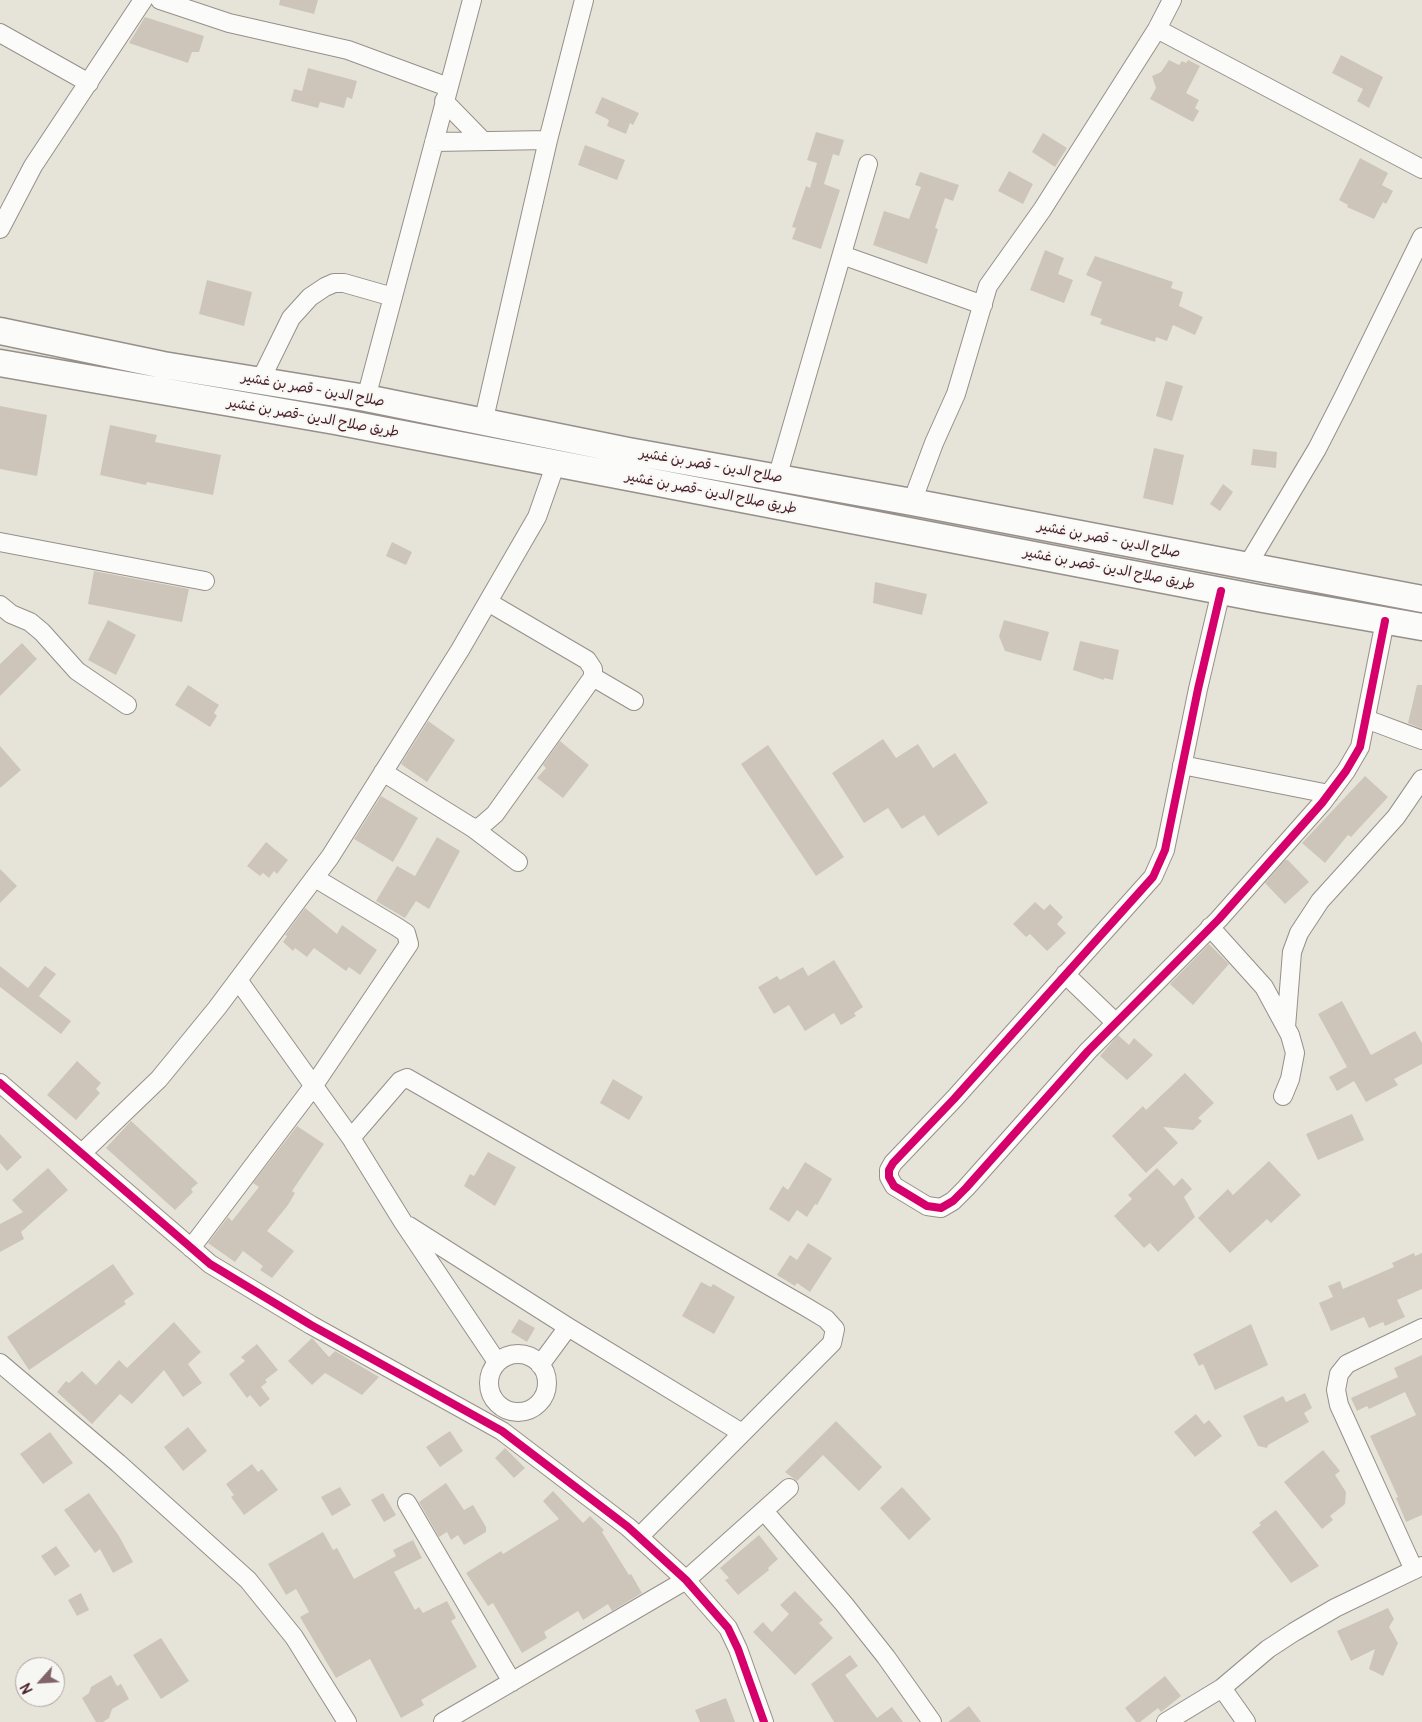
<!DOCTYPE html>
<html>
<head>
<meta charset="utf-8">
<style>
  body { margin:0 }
  #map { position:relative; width:1422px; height:1722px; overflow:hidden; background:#e6e4d8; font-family:Pangolin,sans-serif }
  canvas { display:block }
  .north { position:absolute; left:15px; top:1657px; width:50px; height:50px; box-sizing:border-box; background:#f6f6f2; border:1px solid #b1a0a2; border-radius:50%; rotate:244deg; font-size:14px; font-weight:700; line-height:20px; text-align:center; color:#4a1f2b }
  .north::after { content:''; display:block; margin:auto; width:18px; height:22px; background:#816468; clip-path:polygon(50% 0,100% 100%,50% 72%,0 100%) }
</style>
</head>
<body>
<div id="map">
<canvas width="1422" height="1722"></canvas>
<div class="north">N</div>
</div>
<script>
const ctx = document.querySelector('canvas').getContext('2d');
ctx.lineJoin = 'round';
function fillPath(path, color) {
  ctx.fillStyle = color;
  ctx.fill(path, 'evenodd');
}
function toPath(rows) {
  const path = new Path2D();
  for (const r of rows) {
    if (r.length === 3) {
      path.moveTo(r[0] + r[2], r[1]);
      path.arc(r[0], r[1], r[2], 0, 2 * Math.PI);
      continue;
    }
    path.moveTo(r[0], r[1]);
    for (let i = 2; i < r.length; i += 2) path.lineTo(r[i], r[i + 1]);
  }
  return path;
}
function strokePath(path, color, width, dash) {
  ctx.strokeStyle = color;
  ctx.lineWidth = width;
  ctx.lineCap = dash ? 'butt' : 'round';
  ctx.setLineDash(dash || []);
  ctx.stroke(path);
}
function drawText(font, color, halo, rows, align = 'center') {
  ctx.font = font + ' Pangolin,"Playpen Sans Arabic",sans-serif';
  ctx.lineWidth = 4;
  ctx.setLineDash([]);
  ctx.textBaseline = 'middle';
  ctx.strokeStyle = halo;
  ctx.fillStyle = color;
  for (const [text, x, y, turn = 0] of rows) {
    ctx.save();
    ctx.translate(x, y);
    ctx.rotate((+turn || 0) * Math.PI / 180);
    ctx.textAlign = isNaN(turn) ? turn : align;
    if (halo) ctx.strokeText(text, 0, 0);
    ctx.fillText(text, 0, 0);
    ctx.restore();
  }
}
fillPath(toPath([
  [280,0,318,0,314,14,279,5],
  [145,17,204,36,199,52,192,52,188,63,129,43],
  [1341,55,1383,77,1369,108,1357,101,1363,89,1332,73],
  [1169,60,1179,65,1182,61,1186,63,1188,60,1200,66,1186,93,1199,100,1195,108,1199,111,1193,122,1150,99,1156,88,1152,76,1161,72],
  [308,68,357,81,352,99,347,97,344,108,320,102,318,108,291,101,294,89,302,91],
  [602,97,639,113,633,125,630,123,626,134,607,126,609,120,595,113],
  [816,132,844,140,839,156,833,154,824,184,840,190,821,249,792,239,796,228,792,227,806,186,810,188,817,163,807,160],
  [1043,133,1067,148,1055,167,1032,152],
  [585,145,625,160,617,180,578,165],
  [1360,158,1388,173,1382,185,1393,191,1386,204,1383,202,1374,219,1347,207,1348,205,1339,200],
  [1009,171,1033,184,1023,204,998,191],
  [920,172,959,185,953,201,945,198,935,228,938,229,927,264,873,245,884,211,909,219,921,187,915,185],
  [1045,250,1064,258,1058,274,1073,280,1064,303,1030,290],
  [1095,256,1173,282,1171,288,1183,292,1179,306,1203,317,1195,335,1173,325,1167,341,1156,337,1155,342,1100,324,1102,319,1090,315,1102,282,1086,275],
  [207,280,252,292,244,326,199,314],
  [1166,381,1183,386,1172,421,1156,416],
  [0,406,47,415,37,476,0,469],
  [110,425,157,435,155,442,221,455,213,495,147,482,146,485,100,475],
  [1154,448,1184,455,1173,505,1143,498],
  [1253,449,1277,452,1276,468,1251,465],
  [1223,484,1233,492,1220,511,1210,504],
  [392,542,412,552,406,565,386,556],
  [94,571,189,589,182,622,88,604],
  [875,582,927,594,922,615,873,603],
  [108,620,136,635,116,675,88,660],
  [1004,620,1049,632,1041,661,1005,651,999,636],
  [1080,641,1119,650,1113,680,1104,678,1104,680,1073,670],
  [22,643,37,659,0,696,0,664],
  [188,685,219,705,214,713,217,716,210,727,175,705],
  [1417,685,1422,685,1422,729,1408,723],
  [428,721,455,740,427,782,401,764],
  [883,739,896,758,918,744,933,768,955,753,988,803,938,836,924,815,902,829,888,808,864,823,832,773],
  [560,741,589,765,563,798,537,778,546,768,543,765],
  [768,745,844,857,816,876,741,764],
  [0,746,21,770,0,788],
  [1365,776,1388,797,1351,837,1348,835,1325,863,1302,843],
  [381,796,418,818,393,862,354,839],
  [437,837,460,851,429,909,416,901,405,918,376,901,397,866,415,876],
  [266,842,288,860,277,874,274,871,269,878,263,873,260,876,247,866],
  [1285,860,1288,860,1309,882,1285,904,1265,883],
  [0,869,17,886,0,903],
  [1035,902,1044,910,1050,904,1063,917,1057,924,1066,933,1047,951,1030,934,1026,937,1013,924],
  [305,908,337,934,342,925,377,950,360,975,349,967,346,971,314,948,307,957,295,948,293,951,283,942,287,936,285,935],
  [1209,944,1229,964,1193,1005,1170,984],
  [834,960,863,1007,854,1013,856,1016,841,1025,834,1013,805,1031,789,1005,774,1014,758,987,777,976,780,980,803,967,808,976],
  [0,966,28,988,45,966,56,974,39,996,71,1021,61,1034,0,987],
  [1342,1001,1371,1055,1415,1031,1422,1043,1422,1064,1394,1079,1398,1085,1366,1102,1354,1081,1337,1091,1329,1077,1347,1067,1318,1014],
  [1118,1035,1129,1045,1134,1038,1153,1055,1127,1080,1100,1056],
  [77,1061,101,1083,96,1089,100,1093,76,1120,47,1095],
  [1185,1073,1214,1103,1198,1118,1202,1121,1193,1130,1163,1127,1178,1143,1146,1173,1112,1136,1143,1106,1146,1110],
  [613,1079,643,1097,629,1120,600,1103],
  [1352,1114,1364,1140,1318,1160,1306,1134],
  [131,1121,198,1183,191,1189,193,1192,175,1210,106,1148],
  [297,1126,324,1144,292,1191,295,1193,288,1205,267,1231,294,1251,272,1278,260,1270,263,1266,243,1251,235,1262,208,1243,228,1217,232,1221,259,1187,253,1183],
  [0,1134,22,1157,7,1171,0,1163],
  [488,1152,516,1167,495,1206,464,1186,470,1174,474,1176],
  [1269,1161,1301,1195,1271,1223,1267,1219,1230,1253,1198,1218,1228,1189,1233,1195],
  [805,1162,832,1179,817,1205,815,1204,807,1217,797,1210,789,1222,769,1209,783,1186,788,1190],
  [48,1168,68,1190,21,1232,24,1239,0,1252,0,1224,23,1212,12,1200],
  [1157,1168,1174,1186,1182,1178,1192,1189,1184,1197,1195,1217,1158,1252,1150,1243,1144,1248,1114,1216,1132,1199,1128,1195],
  [808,1243,832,1258,810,1292,797,1283,795,1286,777,1275,790,1255,797,1260],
  [1414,1253,1415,1256,1422,1253,1422,1289,1397,1300,1405,1317,1385,1326,1383,1322,1369,1328,1364,1317,1331,1331,1319,1303,1333,1297,1328,1286,1340,1281,1343,1289,1394,1267,1392,1263],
  [113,1264,134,1294,124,1301,126,1304,29,1370,7,1337],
  [701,1282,711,1287,713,1284,735,1297,714,1334,682,1316],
  [519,1319,535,1328,527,1342,511,1332],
  [174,1322,201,1352,188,1364,202,1383,183,1397,164,1370,132,1404,120,1394,92,1424,57,1392,66,1381,69,1383,82,1371,96,1385,119,1360,127,1368],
  [1251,1324,1268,1365,1215,1390,1203,1364,1199,1366,1193,1354],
  [312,1338,329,1357,335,1351,379,1377,362,1395,325,1373,312,1385,288,1361],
  [257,1344,278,1370,265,1380,267,1382,261,1387,270,1399,260,1407,250,1395,247,1398,229,1374,245,1361,241,1357],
  [1422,1355,1422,1515,1406,1522,1396,1498,1398,1497,1370,1436,1416,1415,1405,1392,1369,1409,1367,1406,1357,1411,1351,1398,1398,1377,1394,1368],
  [1305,1393,1312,1408,1304,1413,1309,1422,1268,1445,1267,1448,1258,1446,1243,1416,1283,1396,1286,1402],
  [1196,1414,1204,1424,1209,1420,1222,1436,1195,1457,1174,1432],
  [836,1421,882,1467,859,1491,823,1455,797,1481,785,1472],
  [188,1427,207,1451,183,1471,164,1447],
  [450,1431,463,1451,440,1467,426,1447],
  [50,1432,73,1463,43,1484,20,1454],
  [505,1448,525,1468,514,1478,495,1458],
  [1323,1450,1340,1471,1335,1475,1346,1492,1345,1504,1330,1516,1333,1520,1322,1529,1284,1482],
  [252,1464,258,1472,262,1469,278,1490,244,1515,231,1497,234,1495,226,1484],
  [446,1483,464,1510,473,1505,486,1527,486,1532,464,1545,458,1535,451,1540,447,1532,439,1537,419,1502],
  [340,1487,351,1505,332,1516,321,1497],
  [902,1487,931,1519,909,1540,880,1508],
  [553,1491,583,1523,590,1516,604,1530,602,1532,629,1575,631,1574,642,1593,612,1611,608,1604,583,1620,578,1611,544,1632,547,1638,522,1653,493,1603,488,1606,466,1573,501,1551,503,1554,559,1519,543,1501],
  [89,1493,119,1536,133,1562,113,1573,100,1549,95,1553,64,1510],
  [383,1493,396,1515,384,1522,371,1500],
  [1276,1510,1319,1566,1291,1583,1252,1532,1261,1525,1259,1523],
  [323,1532,333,1550,337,1548,354,1579,396,1556,393,1550,413,1540,422,1558,394,1572,415,1610,419,1607,423,1613,447,1601,456,1618,451,1621,477,1667,421,1700,424,1705,401,1718,370,1659,336,1678,300,1617,309,1612,296,1589,286,1595,268,1564],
  [759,1535,778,1559,768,1568,769,1570,738,1595,725,1580,729,1578,720,1568],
  [56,1546,70,1566,55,1576,41,1556],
  [795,1591,823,1620,819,1623,833,1638,795,1675,753,1632,763,1622,772,1632,789,1614,780,1605],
  [81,1593,89,1610,77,1616,68,1600],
  [1388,1608,1394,1619,1389,1627,1398,1643,1383,1676,1369,1669,1375,1649,1351,1661,1337,1631],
  [161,1638,189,1681,161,1699,133,1655],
  [850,1655,858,1666,845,1675,877,1718,892,1707,903,1722,834,1722,811,1684],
  [111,1675,117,1686,121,1684,129,1699,112,1709,109,1718,103,1722,96,1722,82,1698,89,1693,91,1687],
  [1165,1676,1181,1696,1161,1712,1158,1708,1140,1722,1136,1722,1125,1708],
  [726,1698,735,1722,700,1722,695,1710],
  [969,1706,981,1722,948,1722]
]), '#cdc5ba');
const minor = toPath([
  [160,0,229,23,348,50,448,87],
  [1157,29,1422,169],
  [0,33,89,83],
  [444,101,483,141],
  [434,142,548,140],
  [0,229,33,166,143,0],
  [842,255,983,305],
  [260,381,291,318,310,297,325,287,334,283,344,283,393,297],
  [366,398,472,0],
  [483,423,548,140,584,0],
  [777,478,868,164],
  [912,502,934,443,956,394,988,286,1042,210,1157,29,1172,0],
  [0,542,205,581],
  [1247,566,1317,449,1343,398,1422,237],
  [1221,591,1198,689,1165,850,1153,877,954,1099,893,1163,889,1170,889,1177,894,1186,927,1206,941,1208,953,1201,966,1188,1088,1051,1219,919,1322,803,1346,771,1360,747,1385,621],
  [0,605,11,614,30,622,42,632,77,671,127,705],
  [593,677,634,701],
  [1366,719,1422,740],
  [1182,765,1329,794],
  [383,772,473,828,480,827,495,814,593,677,593,669,587,660,488,602],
  [473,828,518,862],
  [1210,927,1264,987,1290,1035,1295,1053,1290,1079,1283,1096],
  [1065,974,1116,1023],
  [238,980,351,1138,403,1222,497,1362],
  [1286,1027,1292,952,1299,933,1320,901,1396,817,1422,779],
  [0,1083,210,1264,311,1325,502,1431,628,1527,686,1580,728,1628,738,1649,764,1722],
  [351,1138,400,1081,407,1078,806,1307,826,1319,835,1329,832,1343,639,1537],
  [82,1153,159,1079,217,1008,330,857,460,650,537,517,556,463],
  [409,1226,568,1327,742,1433],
  [191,1248,312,1088,409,944,406,933,397,927,315,878],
  [518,1383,29],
  [0,1363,118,1463,248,1580,294,1637,347,1722],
  [540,1365,568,1327],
  [407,1503,512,1682],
  [764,1511,844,1604,886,1657,932,1722],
  [1414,1570,1339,1405,1336,1390,1339,1374,1347,1364,1422,1328],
  [1222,1688,1268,1649,1294,1632,1335,1608,1422,1566],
  [443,1722,686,1580,789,1488],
  [1166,1722,1222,1688,1246,1722]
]);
const highway = toPath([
  [0,331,163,365,366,398,628,451,912,502,1422,599],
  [0,363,335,421,1263,599,1422,627]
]);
strokePath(minor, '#978f8a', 20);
strokePath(highway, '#978f8a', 29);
strokePath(minor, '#fbfbf9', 18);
strokePath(highway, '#fbfbf9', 26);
strokePath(toPath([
  [1221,591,1198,689,1165,850,1153,877,954,1099,893,1163,889,1170,889,1177,894,1186,927,1206,941,1208,953,1201,966,1188,1088,1051,1219,919,1322,803,1346,771,1360,747,1385,621],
  [0,1083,210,1264,311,1325,502,1431,628,1527,686,1580,728,1628,738,1649,764,1722]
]), '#d6006c', 8);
drawText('14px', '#4a1f2b', '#f6f6f2', [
  ["صلاح الدين - قصر بن غشير",313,390,10],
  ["طريق صلاح الدين -قصر بن غشير",313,418,10],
  ["صلاح الدين - قصر بن غشير",711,466,10],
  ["طريق صلاح الدين -قصر بن غشير",711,493,11],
  ["صلاح الدين - قصر بن غشير",1109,540,11],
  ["طريق صلاح الدين -قصر بن غشير",1109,569,11]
]);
</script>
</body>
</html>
